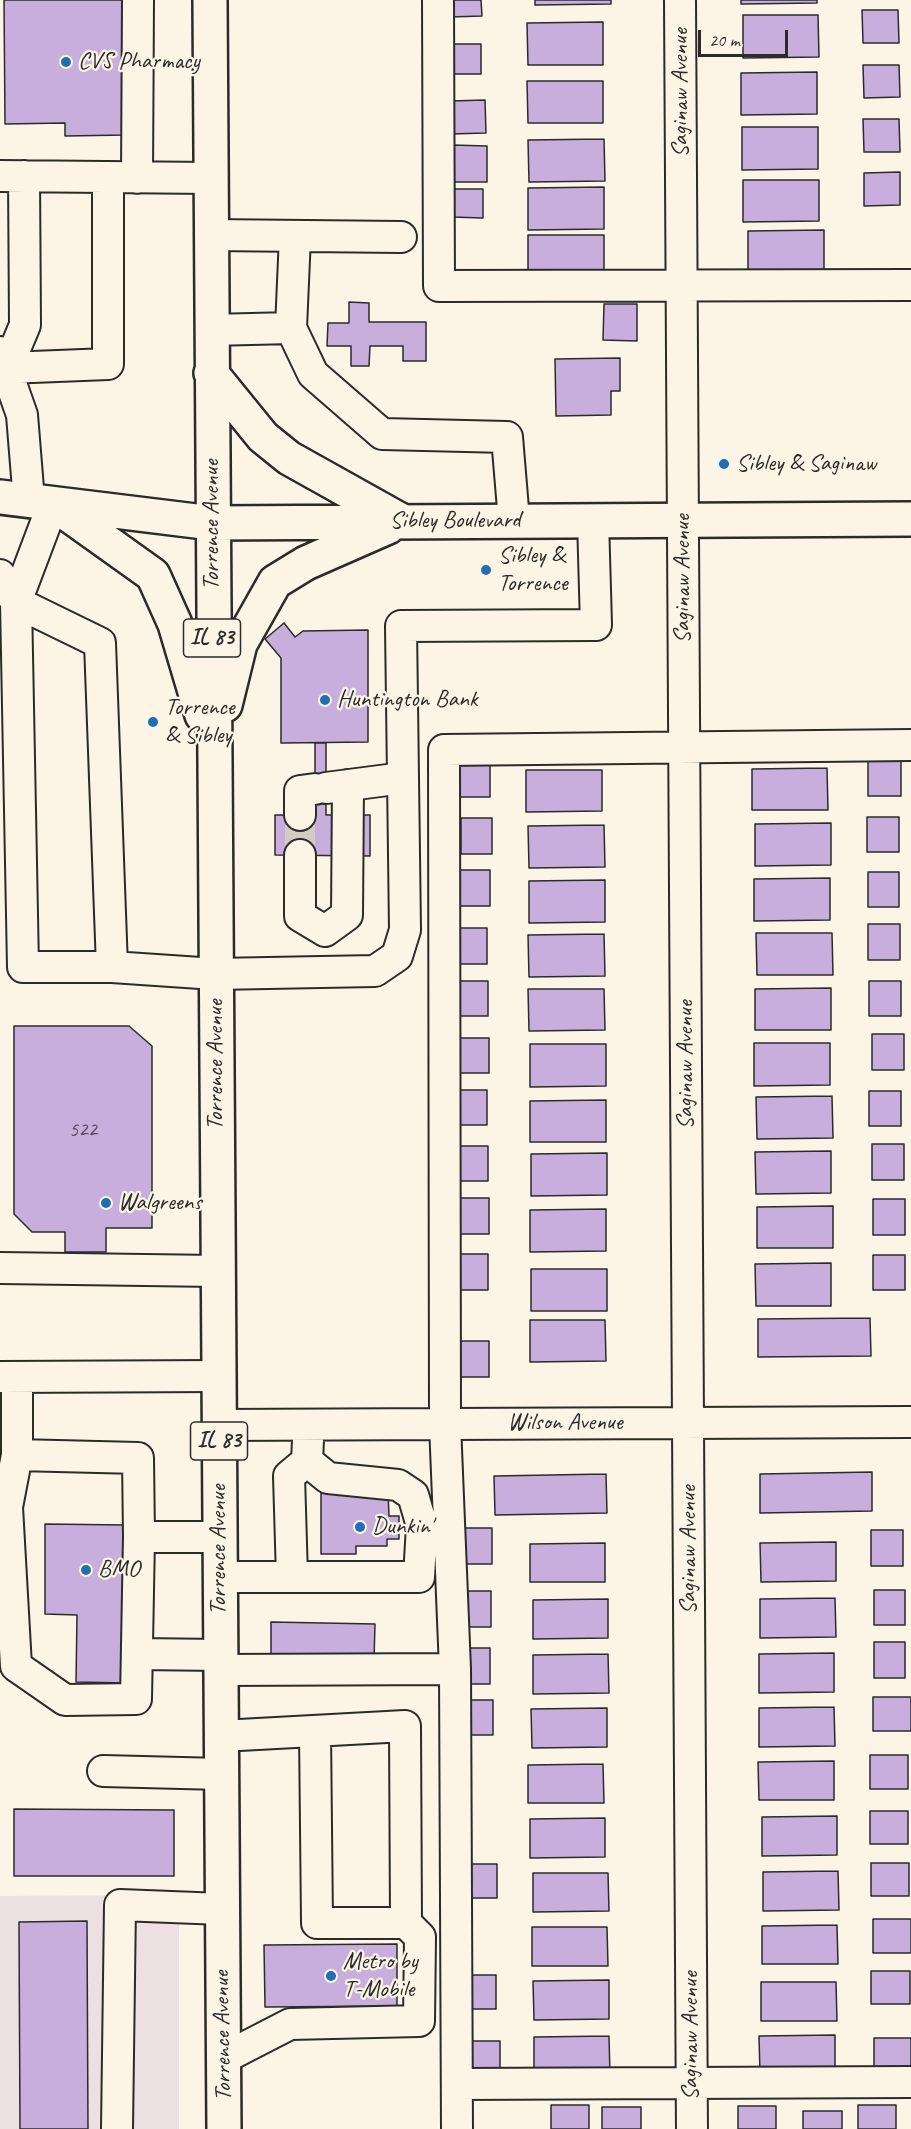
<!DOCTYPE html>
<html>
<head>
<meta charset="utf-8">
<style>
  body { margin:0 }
  #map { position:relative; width:911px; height:2129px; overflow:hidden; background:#fcf5e5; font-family:Caveat,sans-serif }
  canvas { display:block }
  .scale { position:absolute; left:698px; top:30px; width:90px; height:27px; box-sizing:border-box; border:3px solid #2b2b2b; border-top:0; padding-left:8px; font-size:18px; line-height:21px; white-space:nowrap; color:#2b2b2b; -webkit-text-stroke:4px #fcf5e5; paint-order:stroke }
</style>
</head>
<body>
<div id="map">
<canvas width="911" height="2129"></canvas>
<div class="scale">20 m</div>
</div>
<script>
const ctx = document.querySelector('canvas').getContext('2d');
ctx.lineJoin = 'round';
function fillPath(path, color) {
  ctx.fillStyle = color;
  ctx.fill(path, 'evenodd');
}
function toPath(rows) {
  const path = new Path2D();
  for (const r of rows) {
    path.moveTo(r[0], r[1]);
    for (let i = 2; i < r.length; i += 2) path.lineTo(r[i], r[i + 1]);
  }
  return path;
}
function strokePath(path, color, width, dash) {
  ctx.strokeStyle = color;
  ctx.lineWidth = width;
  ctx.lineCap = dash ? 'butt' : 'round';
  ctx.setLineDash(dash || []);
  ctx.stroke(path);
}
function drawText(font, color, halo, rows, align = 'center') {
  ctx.font = font + ' Caveat,sans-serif';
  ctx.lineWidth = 4.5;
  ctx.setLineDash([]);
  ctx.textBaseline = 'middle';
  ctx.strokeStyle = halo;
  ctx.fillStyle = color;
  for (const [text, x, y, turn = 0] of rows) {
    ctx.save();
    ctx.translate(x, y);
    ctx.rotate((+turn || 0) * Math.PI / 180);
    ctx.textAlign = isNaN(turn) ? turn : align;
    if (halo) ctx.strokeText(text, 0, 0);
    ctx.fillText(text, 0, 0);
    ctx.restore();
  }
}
fillPath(toPath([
  [179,1895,179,2129,0,2129,0,1896]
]), '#ece0e2');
const building = toPath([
  [4,0,127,0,127,135,65,136,65,123,5,124,4,0],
  [449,0,481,0,482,16,450,17,449,0],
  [535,0,611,0,611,4,535,5,535,0],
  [741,0,817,0,817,3,741,4,741,0],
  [862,10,898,10,899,43,863,43,862,10],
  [743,15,818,15,819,57,743,58,743,15],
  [603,22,603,65,528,65,527,23,603,22],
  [452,44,481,44,481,74,451,74,452,44],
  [863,65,899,65,900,97,864,98,863,65],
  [817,72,817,114,741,115,741,73,817,72],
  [527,81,603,81,603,123,528,123,527,81],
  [485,100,486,133,450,134,450,101,485,100],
  [863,119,899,119,900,152,864,152,863,119],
  [742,127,818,127,818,169,742,170,742,127],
  [604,139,605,181,529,182,528,140,604,139],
  [452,145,487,146,487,182,451,182,452,145],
  [900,172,900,205,864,206,864,173,900,172],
  [743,180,819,180,819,221,743,222,743,180],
  [604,187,604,229,528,230,528,188,604,187],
  [451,189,483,189,483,218,451,217,451,189],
  [824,230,824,273,748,273,748,231,824,230],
  [528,235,604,235,604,277,528,278,528,235],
  [349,302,369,303,369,322,426,322,426,361,403,361,403,346,370,346,369,366,351,366,351,346,327,346,328,323,349,323,349,302],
  [604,304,637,304,637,341,603,340,604,304],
  [620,358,620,391,611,391,611,415,556,416,555,359,620,358],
  [284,623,295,637,303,631,368,630,368,742,281,743,281,658,265,639,284,623],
  [315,743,326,743,326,815,370,815,370,856,275,855,275,815,315,815,315,743],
  [868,761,901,761,901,796,868,796,868,761],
  [459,762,490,762,490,797,459,797,459,762],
  [827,768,828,810,752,810,752,769,827,768],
  [526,770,602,770,602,811,526,812,526,770],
  [867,817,899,817,899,852,867,852,867,817],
  [461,818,492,818,492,854,461,854,461,818],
  [831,823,831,865,755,866,755,824,831,823],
  [604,825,605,867,529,868,528,826,604,825],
  [458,870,490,870,490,906,458,906,458,870],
  [868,872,899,872,899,907,868,907,868,872],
  [830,878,830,920,754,921,754,879,830,878],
  [605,880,605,922,529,923,529,881,605,880],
  [868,924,900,924,900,960,868,960,868,924],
  [456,928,487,928,487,964,456,964,456,928],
  [756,933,832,933,833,975,757,975,756,933],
  [604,934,605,976,529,977,528,935,604,934],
  [456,981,488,981,488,1016,456,1016,456,981],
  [869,981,901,981,901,1016,869,1016,869,981],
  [831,988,831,1030,755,1030,755,989,831,988],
  [528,989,604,989,605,1030,529,1031,528,989],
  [14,1026,129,1026,152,1046,152,1228,106,1228,106,1252,65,1252,65,1232,32,1232,14,1214,14,1026],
  [872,1034,904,1034,904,1070,872,1070,872,1034],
  [456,1038,489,1038,489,1073,456,1073,456,1038],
  [754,1043,830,1043,830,1085,754,1086,754,1043],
  [530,1044,606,1044,606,1086,530,1087,530,1044],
  [455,1090,487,1090,487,1125,455,1125,455,1090],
  [869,1091,901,1091,901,1126,869,1126,869,1091],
  [832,1096,833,1138,757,1139,756,1097,832,1096],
  [606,1100,606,1142,530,1142,530,1101,606,1100],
  [872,1144,904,1144,904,1180,872,1180,872,1144],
  [456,1146,488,1146,488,1181,456,1181,456,1146],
  [831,1151,831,1193,756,1194,755,1152,831,1151],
  [607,1153,607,1195,531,1196,531,1154,607,1153],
  [457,1198,489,1198,489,1234,457,1234,457,1198],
  [873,1199,905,1199,905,1235,873,1235,873,1199],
  [833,1206,833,1248,757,1248,757,1207,833,1206],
  [606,1209,606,1251,530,1252,530,1210,606,1209],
  [456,1254,488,1254,488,1290,456,1290,456,1254],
  [873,1255,905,1255,905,1290,873,1290,873,1255],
  [831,1263,831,1306,756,1306,755,1264,831,1263],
  [531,1269,607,1269,607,1311,531,1311,531,1269],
  [870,1318,871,1356,758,1357,758,1319,870,1318],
  [530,1320,605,1320,606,1361,530,1362,530,1320],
  [457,1341,489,1341,489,1377,457,1377,457,1341],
  [872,1472,872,1511,760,1513,760,1474,872,1472],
  [606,1474,607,1513,495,1515,494,1476,606,1474],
  [321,1487,388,1492,389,1516,399,1516,399,1539,387,1539,387,1546,356,1546,356,1554,321,1554,321,1487],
  [45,1524,127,1525,126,1683,76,1682,77,1615,45,1614,45,1524],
  [460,1528,492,1528,492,1564,460,1564,460,1528],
  [871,1530,903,1530,903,1566,871,1566,871,1530],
  [836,1542,836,1581,761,1582,760,1543,836,1542],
  [605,1543,605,1582,530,1582,530,1544,605,1543],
  [874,1590,905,1590,905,1625,874,1625,874,1590],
  [459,1591,491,1591,491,1627,459,1627,459,1591],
  [835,1598,836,1637,760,1638,760,1599,835,1598],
  [608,1599,608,1638,533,1639,533,1600,608,1599],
  [271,1622,375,1624,374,1660,271,1659,271,1622],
  [874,1642,905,1642,905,1678,874,1678,874,1642],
  [458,1648,490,1648,490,1684,458,1684,458,1648],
  [834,1653,834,1692,759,1693,759,1654,834,1653],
  [608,1654,609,1693,533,1694,533,1655,608,1654],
  [873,1697,911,1697,911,1731,873,1731,873,1697],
  [461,1700,493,1700,493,1735,461,1735,461,1700],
  [834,1707,835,1746,759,1747,759,1708,834,1707],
  [607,1708,607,1747,532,1748,531,1709,607,1708],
  [870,1755,908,1755,908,1789,870,1789,870,1755],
  [834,1761,834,1800,759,1800,758,1762,834,1761],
  [603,1764,604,1803,528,1803,528,1765,603,1764],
  [14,1809,174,1810,174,1876,14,1876,14,1809],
  [870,1811,908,1811,908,1844,870,1844,870,1811],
  [837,1816,837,1855,762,1856,762,1817,837,1816],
  [605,1818,605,1857,530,1858,530,1819,605,1818],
  [871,1863,909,1863,909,1896,871,1896,871,1863],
  [459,1864,497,1864,497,1898,459,1898,459,1864],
  [838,1871,839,1910,763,1911,763,1872,838,1871],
  [533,1873,608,1873,609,1911,533,1912,533,1873],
  [873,1919,911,1919,911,1953,873,1953,873,1919],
  [87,1921,88,2129,20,2129,19,1922,87,1921],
  [837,1925,838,1964,762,1964,762,1926,837,1925],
  [532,1927,607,1927,608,1966,532,1966,532,1927],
  [397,1944,397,2006,265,2007,264,1945,397,1944],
  [871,1971,910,1971,910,2004,871,2004,871,1971],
  [458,1975,496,1975,496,2009,458,2009,458,1975],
  [609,1980,609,2019,534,2020,533,1981,609,1980],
  [761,1982,836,1982,837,2021,761,2021,761,1982],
  [835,2035,835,2073,760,2074,759,2036,835,2035],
  [609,2036,610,2075,534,2076,534,2037,609,2036],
  [874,2038,911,2038,911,2071,874,2071,874,2038],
  [463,2041,500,2041,500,2074,463,2074,463,2041],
  [551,2105,589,2105,589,2129,551,2129,551,2105],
  [858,2105,896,2105,896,2129,858,2129,858,2105],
  [738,2106,776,2106,776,2129,738,2129,738,2106],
  [602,2107,641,2107,641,2129,602,2129,602,2107],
  [803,2111,842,2111,842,2129,803,2129,803,2111]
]);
fillPath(building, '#c7aedc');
strokePath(building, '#2b2b2b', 1.5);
strokePath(toPath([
  [300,855,300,815]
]), '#d2cdc0', 30, [30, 15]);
const minor = toPath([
  [438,0,439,286,911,285],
  [680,0,692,2129],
  [0,176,211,178],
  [137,178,138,0],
  [211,235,401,237],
  [291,328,295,236],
  [211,330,291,328,313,374,382,434,507,437,514,521],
  [0,352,22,415,29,501],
  [7,368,108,364,108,177],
  [7,368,25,325,24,176],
  [53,504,16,602,23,967,112,967,215,974,375,971,397,956,405,930,401,626,596,625,593,520],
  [0,575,16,602,100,643,112,967],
  [326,788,403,778],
  [300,815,300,791,315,789],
  [300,855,300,916,325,931],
  [325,931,347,915,348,785],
  [0,1268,217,1271],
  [0,1377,218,1376],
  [17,1377,17,1455,138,1458,139,1537,219,1537],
  [218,1425,911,1422],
  [17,1455,7,1507,16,1666,65,1700,136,1699,139,1537],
  [220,1577,419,1577,422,1526,413,1495,398,1485,328,1478,307,1461],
  [292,1577,289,1476,307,1461,308,1440],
  [139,1654,220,1655],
  [220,1670,455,1669],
  [221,1736,405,1726,406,1923],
  [103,1771,221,1774],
  [224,2058,290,2024,419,2021,420,1937,406,1923,317,1923,315,1731],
  [457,2084,911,2082],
  [117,2129,120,1905,222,1909],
  [457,2129,455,1669,445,1424,444,750,911,745]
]);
const major = toPath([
  [210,0,224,2129],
  [211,373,263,437,289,458,400,520],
  [0,497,212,523,911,519],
  [55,505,153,575,175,624,202,715],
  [225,705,240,644,275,582,306,563,388,527]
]);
strokePath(minor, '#2b2b2b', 34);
strokePath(major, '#2b2b2b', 38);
strokePath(minor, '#fcf5e5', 30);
strokePath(major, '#fcf5e5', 33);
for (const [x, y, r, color] of [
  [66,62,6,"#1f6fb2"],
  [724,464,6,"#1f6fb2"],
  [486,570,6,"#1f6fb2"],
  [325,700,6,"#1f6fb2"],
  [153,722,6,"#1f6fb2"],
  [106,1203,6,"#1f6fb2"],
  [360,1527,6,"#1f6fb2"],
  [86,1570,6,"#1f6fb2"],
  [331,1976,6,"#1f6fb2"]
]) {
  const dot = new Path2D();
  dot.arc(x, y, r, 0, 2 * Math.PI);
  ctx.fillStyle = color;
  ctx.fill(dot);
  strokePath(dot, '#fcf5e5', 2);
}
drawText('21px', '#524c57', null, [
  ["522",83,1130]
]);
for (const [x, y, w] of [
  [212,638,57],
  [219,1441,57]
]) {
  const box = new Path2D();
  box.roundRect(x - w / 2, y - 19, w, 38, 4.5);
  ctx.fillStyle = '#fcf5e5';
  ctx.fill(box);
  strokePath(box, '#2b2b2b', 1.5);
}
drawText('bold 22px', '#2b2b2b', null, [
  ["IL 83",212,638],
  ["IL 83",219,1441]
]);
drawText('24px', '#2b2b2b', '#fcf5e5', [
  ["CVS Pharmacy",78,62],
  ["Sibley & Saginaw",736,464],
  ["Sibley &",498,556],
  ["Torrence",498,584],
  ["Huntington Bank",337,700],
  ["Torrence",165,708],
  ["& Sibley",165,736],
  ["Walgreens",118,1203],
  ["Dunkin'",372,1527],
  ["BMO",98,1570],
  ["Metro by",343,1962],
  ["T-Mobile",343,1990]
], 'left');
drawText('24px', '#2b2b2b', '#fcf5e5', [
  ["Saginaw Avenue",681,93,-90],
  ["Sibley Boulevard",455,521],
  ["Torrence Avenue",212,525,-90],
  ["Saginaw Avenue",683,579,-90],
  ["Torrence Avenue",216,1065,-90],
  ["Saginaw Avenue",686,1065,-90],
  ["Wilson Avenue",565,1423],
  ["Torrence Avenue",219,1550,-90],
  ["Saginaw Avenue",689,1550,-90],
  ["Torrence Avenue",223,2036,-91],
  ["Saginaw Avenue",691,2036,-90]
]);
</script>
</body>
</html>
